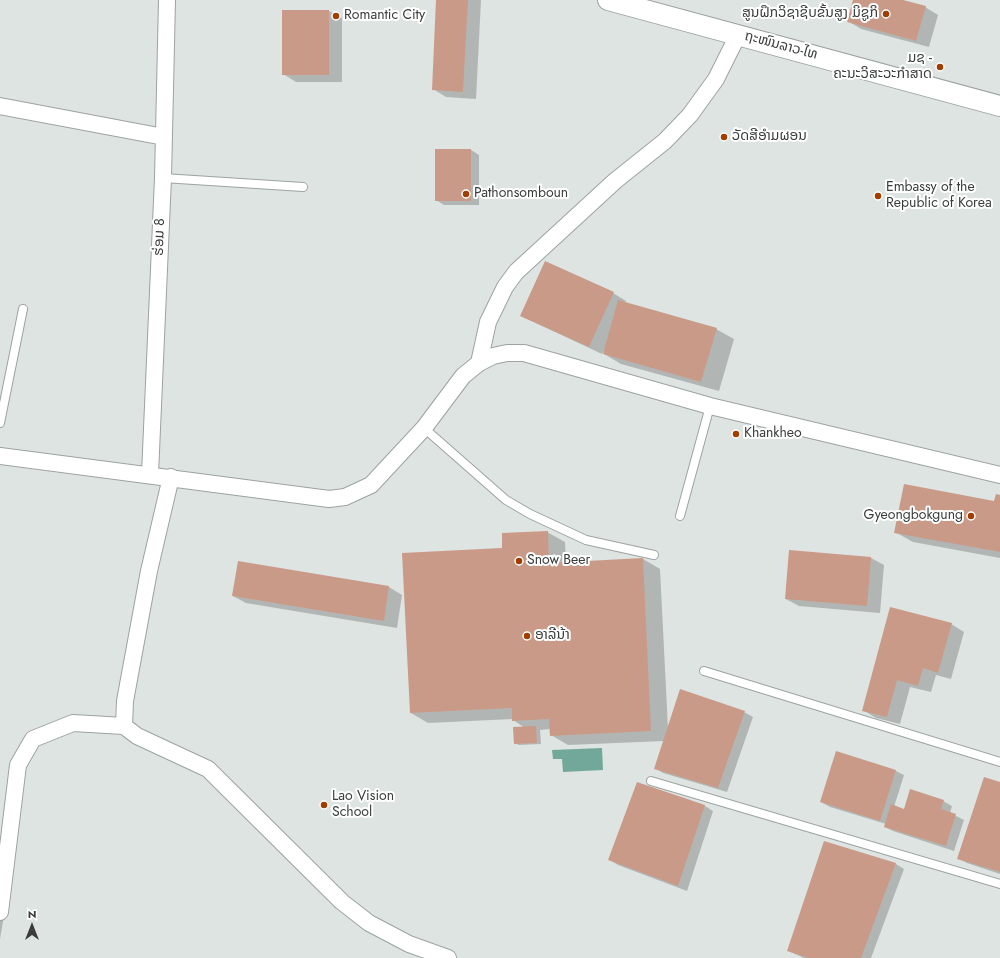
<!DOCTYPE html>
<html>
<head>
<meta charset="utf-8">
<style>
  body { margin:0 }
  #map { position:relative; width:1000px; height:958px; overflow:hidden; background:#dee4e2; font-family:Jost,sans-serif }
  canvas { display:block }
  .north { position:absolute; left:12px; top:906px; width:40px; height:40px; -webkit-text-stroke:3px #fff; paint-order:stroke; rotate:0deg; font-size:11px; font-weight:700; line-height:16px; text-align:center; color:#393c3b }
  .north::after { content:''; display:block; margin:auto; width:14px; height:18px; background:#393c3b; clip-path:polygon(50% 0,100% 100%,50% 72%,0 100%) }
</style>
</head>
<body>
<div id="map">
<canvas width="1000" height="958"></canvas>
<div class="north">N</div>
</div>
<script>
const ctx = document.querySelector('canvas').getContext('2d');
ctx.lineJoin = 'round';
function fillPath(path, color) {
  ctx.fillStyle = color;
  ctx.fill(path, 'evenodd');
}
function toPath(rows) {
  const path = new Path2D();
  for (const r of rows) {
    path.moveTo(r[0], r[1]);
    for (let i = 2; i < r.length; i += 2) path.lineTo(r[i], r[i + 1]);
  }
  return path;
}
function strokePath(path, color, width, dash) {
  ctx.strokeStyle = color;
  ctx.lineWidth = width;
  ctx.lineCap = dash ? 'butt' : 'round';
  ctx.setLineDash(dash || []);
  ctx.stroke(path);
}
function drawText(font, color, halo, rows, align = 'center') {
  ctx.font = font + ' Jost,"Noto Sans Lao",sans-serif';
  ctx.lineWidth = 4;
  ctx.setLineDash([]);
  ctx.textBaseline = 'middle';
  ctx.strokeStyle = halo;
  ctx.fillStyle = color;
  for (const [text, x, y, turn = 0] of rows) {
    ctx.save();
    ctx.translate(x, y);
    ctx.rotate((+turn || 0) * Math.PI / 180);
    ctx.textAlign = isNaN(turn) ? turn : align;
    if (halo) ctx.strokeText(text, 0, 0);
    ctx.fillText(text, 0, 0);
    ctx.restore();
  }
}
fillPath(toPath([
  [602,748,603,770,563,772,562,759,553,759,552,750]
]), '#71a89a');
fillPath(toPath([
  [437,0,481,0,476,99,446,97,433,89],
  [854,0,900,0,925,7,938,15,929,47,861,29,848,21],
  [329,11,342,18,342,82,296,82,283,74],
  [471,150,479,155,479,205,444,205,436,200],
  [613,293,626,301,625,303,716,329,734,339,719,391,621,364,604,354,606,348,602,354,521,316],
  [1000,496,1000,558,913,542,895,532,995,503],
  [547,532,565,542,566,563,643,559,660,569,668,729,744,712,753,717,727,792,663,773,655,768,664,741,568,745,551,735,550,729,540,730,541,744,519,745,515,743,525,728,513,720,513,719,428,723,411,713,504,549],
  [790,551,871,558,884,565,880,613,799,606,786,599],
  [239,563,389,587,402,595,397,628,246,603,233,596],
  [951,624,964,632,951,679,936,675,931,692,910,687,900,724,876,718,863,710],
  [896,771,904,775,894,807,904,810,943,801,952,806,950,813,964,820,954,851,893,831,885,827,886,824,830,807,821,802],
  [638,783,705,806,713,811,687,891,618,865,610,860],
  [1000,783,1000,874,967,863,958,858],
  [824,842,896,864,904,869,871,958,804,958,789,951],
  [0,907,5,910,0,939]
]), '#0003');
fillPath(toPath([
  [436,0,468,0,463,92,432,90],
  [853,0,903,0,926,6,916,41,847,22],
  [282,10,329,10,329,75,282,75],
  [435,149,471,149,471,201,435,201],
  [545,261,614,292,589,347,520,316],
  [618,300,717,328,701,382,603,354],
  [904,484,994,501,996,494,1000,495,1000,552,894,533],
  [548,531,549,563,643,558,651,731,550,736,549,719,512,721,512,708,410,713,402,553,502,548,502,533],
  [789,550,871,557,867,606,785,599],
  [238,561,389,586,384,621,232,596],
  [890,607,952,623,938,673,923,668,918,686,897,680,887,717,862,711],
  [680,689,745,711,718,788,654,769],
  [536,726,537,743,514,744,513,727],
  [836,751,896,770,880,821,820,802],
  [984,777,1000,782,1000,872,957,859],
  [637,782,705,805,678,886,608,860],
  [910,789,944,800,941,809,956,814,946,846,884,827,891,804,904,809],
  [824,841,896,863,861,958,808,958,787,951]
]), '#c99a87');
const service = toPath([
  [163,178,303,187],
  [0,423,23,309],
  [424,428,506,500,530,514,586,540,654,555],
  [680,516,710,406],
  [704,671,1000,762],
  [651,781,1000,884]
]);
const minor = toPath([
  [0,106,164,137],
  [479,363,488,322,505,287,516,272,615,181,665,141,690,115,716,79,738,35],
  [0,456,329,499,345,497,371,485,424,428,463,376,479,363,493,356,507,353,524,353,710,406,1000,475],
  [150,474,163,178,167,0],
  [124,726,125,701,149,571,171,477],
  [0,912,18,765,33,739,73,723,124,726,137,736,208,769,342,902,369,923,409,944,448,958]
]);
const tertiary = toPath([
  [608,0,1000,106]
]);
strokePath(service, '#9ca3a1', 10);
strokePath(minor, '#9ca3a1', 18);
strokePath(tertiary, '#9ca3a1', 22);
strokePath(service, '#fff', 8);
strokePath(minor, '#fff', 16);
strokePath(tertiary, '#fff', 20);
for (const [x, y, r, color] of [
  [886,14,4,"#a03e00"],
  [336,16,4,"#a03e00"],
  [940,67,4,"#a03e00"],
  [724,137,4,"#a03e00"],
  [466,194,4,"#a03e00"],
  [878,196,4,"#a03e00"],
  [736,434,4,"#a03e00"],
  [971,516,4,"#a03e00"],
  [519,561,4,"#a03e00"],
  [527,636,4,"#a03e00"],
  [324,805,4,"#a03e00"]
]) {
  const dot = new Path2D();
  dot.arc(x, y, r, 0, 2 * Math.PI);
  ctx.fillStyle = color;
  ctx.fill(dot);
  strokePath(dot, '#fff', 1.5);
}
drawText('14px', '#393c3b', '#fff', [
  ["ສູນຝຶກວິຊາຊີບຂັ້ນສູງ ມິຊູກິ",878,14,"right"],
  ["Romantic City",344,16],
  ["ມຊ -",932,59,"right"],
  ["ຄະນະວິສະວະກຳສາດ",932,75,"right"],
  ["ວັດສີອຳມຜອນ",732,137],
  ["Embassy of the",886,188],
  ["Republic of Korea",886,204],
  ["Pathonsomboun",474,194],
  ["Khankheo",744,434],
  ["Gyeongbokgung",963,516,"right"],
  ["Snow Beer",527,561],
  ["ອາລີນ້າ",535,636],
  ["Lao Vision",332,797],
  ["School",332,813]
], 'left');
drawText('14px', '#393c3b', '#fff', [
  ["ຖະໜົນລາວ-ໄທ",781,46,15],
  ["ຮ່ອມ 8",160,237,-88]
]);
</script>
</body>
</html>
